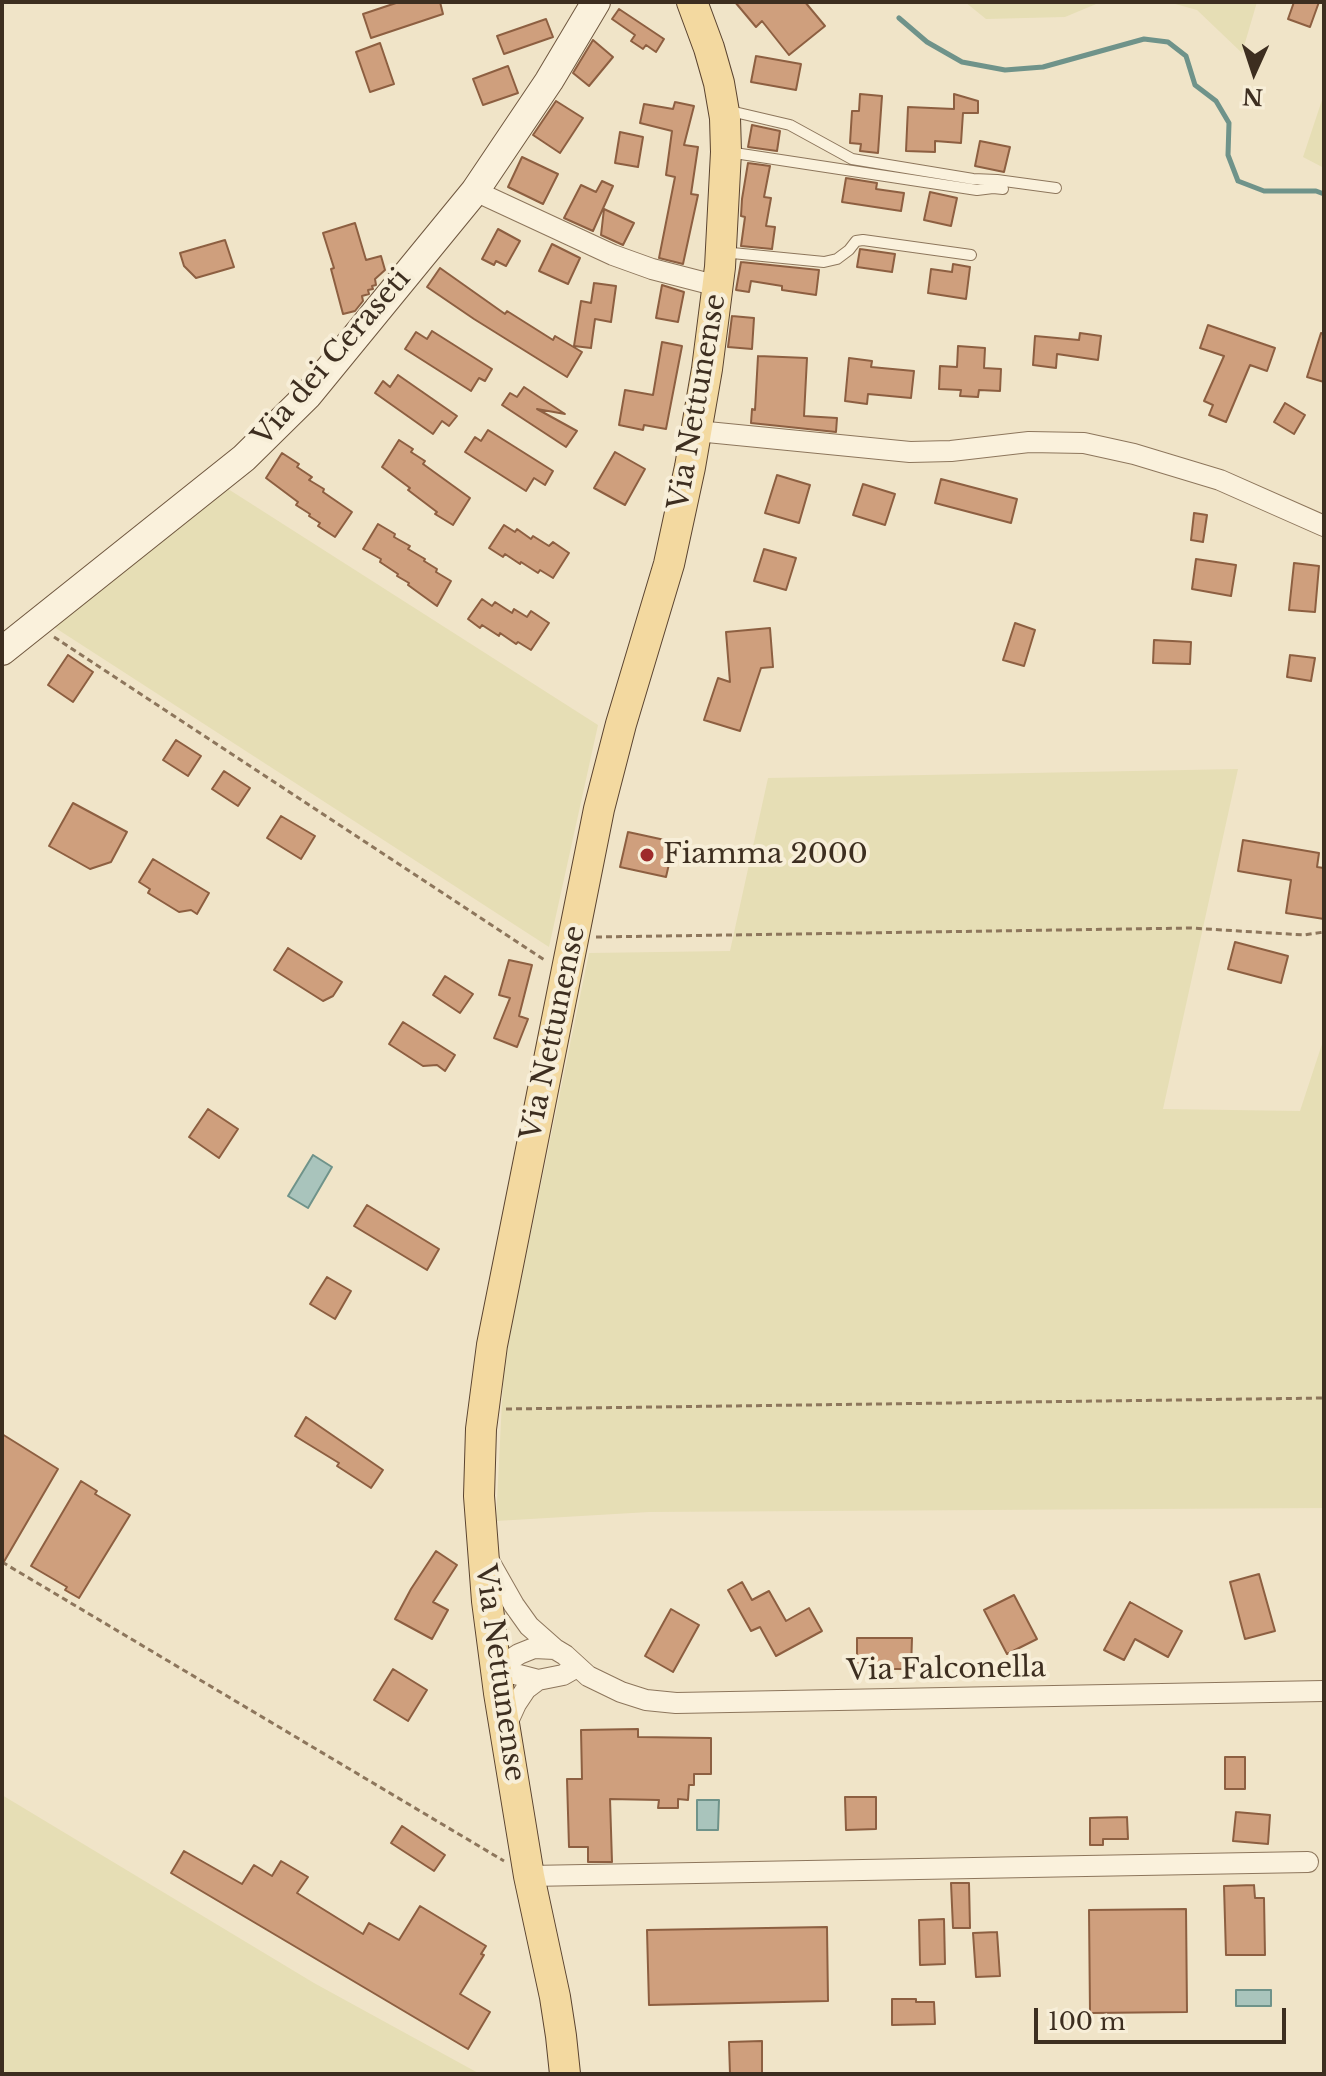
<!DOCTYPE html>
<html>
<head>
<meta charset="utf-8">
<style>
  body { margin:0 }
  #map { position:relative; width:1326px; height:2076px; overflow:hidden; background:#f0e4c8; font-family:"Libre Baskerville",serif }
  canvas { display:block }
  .frame { position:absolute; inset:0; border:4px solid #3d2e20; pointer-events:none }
  .north { position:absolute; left:1214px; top:32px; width:80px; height:80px; -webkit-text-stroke:6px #f7eed8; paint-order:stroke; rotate:183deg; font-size:22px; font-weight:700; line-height:32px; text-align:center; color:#3d2e20 }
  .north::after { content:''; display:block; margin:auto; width:28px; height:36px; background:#3d2e20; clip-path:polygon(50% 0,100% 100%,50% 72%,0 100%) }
  .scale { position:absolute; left:1034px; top:2008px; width:252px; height:36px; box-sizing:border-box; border:4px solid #3d2e20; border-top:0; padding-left:10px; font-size:24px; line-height:28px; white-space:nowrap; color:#3d2e20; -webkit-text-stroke:6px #f7eed8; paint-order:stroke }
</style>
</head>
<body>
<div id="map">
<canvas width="1326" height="2076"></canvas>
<div class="frame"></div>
<div class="north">N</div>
<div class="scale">100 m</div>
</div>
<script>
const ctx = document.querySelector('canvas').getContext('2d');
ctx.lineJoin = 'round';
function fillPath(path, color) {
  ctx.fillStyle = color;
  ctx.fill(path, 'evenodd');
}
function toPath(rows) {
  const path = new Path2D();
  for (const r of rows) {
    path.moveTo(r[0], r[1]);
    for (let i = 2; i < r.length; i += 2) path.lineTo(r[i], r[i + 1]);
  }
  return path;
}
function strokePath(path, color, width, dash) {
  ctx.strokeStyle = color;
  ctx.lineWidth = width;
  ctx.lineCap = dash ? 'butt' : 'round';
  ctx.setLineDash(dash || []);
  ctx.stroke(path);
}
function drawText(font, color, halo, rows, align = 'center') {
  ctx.font = font + ' "Libre Baskerville",serif';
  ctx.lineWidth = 8;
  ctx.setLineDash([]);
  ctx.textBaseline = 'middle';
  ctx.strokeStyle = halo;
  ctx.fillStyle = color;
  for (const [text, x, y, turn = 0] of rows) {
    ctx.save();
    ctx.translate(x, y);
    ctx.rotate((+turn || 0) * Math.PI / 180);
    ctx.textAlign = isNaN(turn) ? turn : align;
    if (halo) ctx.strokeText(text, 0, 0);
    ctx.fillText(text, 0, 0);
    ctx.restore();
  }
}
fillPath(toPath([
  [965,2,1101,2,1065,17,986,19],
  [1168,2,1257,2,1242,53,1197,10],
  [1324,94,1324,168,1303,157],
  [225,487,598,725,549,947,54,627],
  [1238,769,1163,1109,1300,1111,1324,1038,1324,1508,649,1512,496,1521,504,1362,589,953,730,951,768,778],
  [2,1795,314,1983,480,2074,2,2074]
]), '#e6deb5');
const water = toPath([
  [313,1155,332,1167,308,1208,288,1196,313,1155],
  [697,1800,719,1800,718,1830,697,1830,697,1800],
  [1236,1990,1271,1990,1271,2006,1236,2006,1236,1990]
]);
fillPath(water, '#a9c4bc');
strokePath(water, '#6f938a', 2);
strokePath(toPath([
  [899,18,927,42,962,62,1005,70,1043,67,1144,39,1168,42,1186,56,1195,85,1216,101,1229,123,1228,155,1238,181,1264,191,1316,191,1324,194]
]), '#6f938a', 5);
const building = toPath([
  [399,2,440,2,443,14,371,38,363,14,399,2],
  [735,2,805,2,825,26,789,55,762,21,756,27,735,2],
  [1294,2,1319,2,1310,27,1288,19,1294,2],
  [619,9,664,39,656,52,646,45,643,49,631,41,635,35,612,19,619,9],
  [546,19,553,37,504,54,497,36,546,19],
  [593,40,613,57,589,86,573,73,593,40],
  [380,43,394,84,370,92,356,52,380,43],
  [756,56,801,64,796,90,751,82,756,56],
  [508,66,518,93,483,105,473,79,508,66],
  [860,94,882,96,878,153,860,151,861,144,850,143,852,111,859,111,860,94],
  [954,94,978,101,978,113,963,113,961,143,935,141,935,152,906,151,908,107,954,109,954,94],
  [556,101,583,118,560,153,533,135,556,101],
  [675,102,694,106,684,145,698,147,691,194,698,195,683,264,659,258,675,177,666,175,672,131,640,123,644,104,673,109,675,102],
  [752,125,780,131,777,151,748,147,752,125],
  [620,132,643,137,638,167,615,163,620,132],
  [980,141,1010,147,1004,172,975,166,980,141],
  [522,157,558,174,543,204,508,187,522,157],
  [748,163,770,166,764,197,771,198,766,226,775,227,772,249,741,246,745,217,741,216,742,199,748,163],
  [846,178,877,183,876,189,904,193,901,211,842,202,846,178],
  [602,181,613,186,593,231,564,218,581,185,596,192,602,181],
  [930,192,957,198,951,226,924,220,930,192],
  [604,209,634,223,623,245,601,235,604,209],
  [355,223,366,260,381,256,385,270,375,279,376,285,372,286,373,289,368,290,369,294,362,296,363,301,355,311,343,314,331,269,334,268,323,233,355,223],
  [498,229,520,241,506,266,496,261,494,265,482,259,498,229],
  [225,240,234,267,196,278,184,266,180,253,225,240],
  [552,244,580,258,568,284,539,271,552,244],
  [860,249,895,254,892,272,857,267,860,249],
  [741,262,819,270,816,295,782,290,782,286,751,281,749,292,736,290,741,262],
  [953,264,970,267,966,299,928,293,931,269,952,272,953,264],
  [440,268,505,314,507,311,553,340,555,336,582,352,567,377,474,319,427,287,440,268],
  [594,283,616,286,611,322,595,319,591,348,574,346,581,301,591,303,594,283],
  [662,285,684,292,678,322,656,318,662,285],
  [732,316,754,318,752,349,728,347,732,316],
  [1208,325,1275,348,1267,371,1250,365,1226,422,1209,415,1213,405,1204,401,1224,356,1200,348,1208,325],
  [432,331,492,369,485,381,479,378,471,391,405,349,416,332,427,339,432,331],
  [1080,333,1101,336,1098,360,1057,354,1056,368,1033,365,1035,336,1079,340,1080,333],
  [1321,333,1324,334,1324,382,1307,377,1321,333],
  [662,342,682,346,666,429,644,425,643,430,619,425,625,390,653,395,662,342],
  [958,346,985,348,984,368,1001,369,1000,391,979,390,978,397,960,396,961,390,939,389,940,366,957,367,958,346],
  [758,356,807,358,804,416,837,418,836,432,751,423,752,409,755,410,758,356],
  [849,358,872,361,871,367,914,371,911,398,868,394,867,404,845,401,849,358],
  [398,375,457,416,449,426,442,421,433,434,375,393,383,381,390,387,398,375],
  [524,387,565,414,537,409,577,431,566,447,502,405,510,393,517,397,524,387],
  [1285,403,1305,415,1294,434,1274,422,1285,403],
  [488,430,553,471,545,485,534,478,526,491,465,452,475,437,481,441,488,430],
  [399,440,413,449,411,452,425,461,423,464,470,498,453,525,435,514,437,512,408,490,410,488,382,467,399,440],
  [615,452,645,469,625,505,594,488,615,452],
  [282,453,299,464,297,467,312,477,309,480,324,489,323,492,352,512,335,537,318,526,320,523,309,516,310,514,296,505,298,502,266,478,282,453],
  [777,475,810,485,799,523,765,513,777,475],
  [941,479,1017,499,1011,523,935,503,941,479],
  [863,484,895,494,885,525,853,515,863,484],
  [1194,513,1207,515,1203,542,1191,540,1194,513],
  [378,524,395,534,394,537,410,546,408,549,425,559,424,561,437,569,436,572,451,581,437,606,408,585,409,583,397,576,398,574,380,562,381,559,363,549,378,524],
  [504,525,515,532,517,529,531,539,533,536,549,546,553,542,569,553,553,578,540,570,538,573,521,562,520,564,505,554,503,557,489,548,504,525],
  [764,549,796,558,786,590,754,581,764,549],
  [1196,559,1236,565,1231,596,1192,589,1196,559],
  [1294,563,1319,566,1315,612,1289,610,1294,563],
  [482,599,492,606,495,602,512,613,514,609,527,617,531,611,549,623,531,650,518,642,516,644,500,633,499,636,482,625,480,628,468,619,482,599],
  [1015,623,1035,630,1024,666,1003,660,1015,623],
  [770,628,773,667,761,668,740,731,704,720,718,678,730,682,726,632,770,628],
  [1154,640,1191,642,1190,664,1153,663,1154,640],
  [68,655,93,672,73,702,48,685,68,655],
  [1290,655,1315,658,1311,681,1287,677,1290,655],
  [176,740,201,756,188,776,163,760,176,740],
  [224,771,250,788,238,806,212,789,224,771],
  [73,803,127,832,111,862,90,869,49,846,73,803],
  [281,816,315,836,301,859,267,838,281,816],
  [628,832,674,842,666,877,620,867,628,832],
  [1243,840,1319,853,1317,867,1324,868,1324,919,1286,913,1291,880,1238,871,1243,840],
  [153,859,209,893,197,914,191,910,179,912,148,893,150,889,139,882,153,859],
  [1235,942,1288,956,1281,983,1228,969,1235,942],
  [288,948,342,982,333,996,323,1001,274,970,288,948],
  [509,960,532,965,519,1016,528,1019,517,1047,494,1038,510,998,499,995,509,960],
  [445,976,473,994,460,1013,433,995,445,976],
  [403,1022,455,1055,445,1071,437,1065,423,1066,389,1044,403,1022],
  [208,1109,238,1129,219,1158,189,1137,208,1109],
  [367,1205,439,1249,427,1270,354,1226,367,1205],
  [327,1277,351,1291,335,1319,310,1304,327,1277],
  [306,1417,383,1470,371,1488,337,1466,339,1463,295,1436,306,1417],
  [2,1434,58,1469,2,1565,2,1434],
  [81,1481,97,1491,95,1494,130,1515,79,1598,65,1590,67,1587,31,1566,81,1481],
  [436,1551,457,1565,433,1602,448,1610,432,1639,395,1619,411,1589,436,1551],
  [1259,1574,1275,1631,1245,1639,1230,1582,1259,1574],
  [742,1582,752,1600,769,1591,786,1621,809,1608,822,1631,776,1656,760,1627,751,1631,728,1590,742,1582],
  [1014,1595,1037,1639,1007,1654,984,1610,1014,1595],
  [1130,1602,1182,1631,1168,1657,1135,1639,1124,1660,1104,1650,1130,1602],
  [671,1609,699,1625,673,1672,645,1656,671,1609],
  [857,1638,912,1638,911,1669,857,1669,857,1638],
  [393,1669,427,1690,408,1721,374,1700,393,1669],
  [638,1729,638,1737,711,1738,711,1774,694,1774,694,1785,689,1785,688,1800,678,1799,678,1808,658,1808,659,1800,610,1799,612,1862,588,1862,588,1847,569,1847,567,1779,582,1779,581,1730,638,1729],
  [1225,1757,1245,1757,1245,1789,1225,1789,1225,1757],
  [845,1797,876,1797,876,1829,846,1830,845,1797],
  [1236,1812,1270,1815,1268,1844,1233,1841,1236,1812],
  [1127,1817,1128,1839,1103,1839,1103,1845,1090,1845,1090,1818,1127,1817],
  [402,1826,445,1855,434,1871,391,1843,402,1826],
  [184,1851,242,1884,254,1865,272,1876,281,1861,308,1877,297,1893,363,1934,369,1923,399,1940,420,1906,486,1946,481,1954,484,1955,460,1994,490,2012,468,2049,171,1873,184,1851],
  [951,1883,969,1883,970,1928,953,1928,951,1883],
  [1254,1885,1255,1898,1264,1898,1265,1955,1226,1955,1224,1886,1254,1885],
  [1186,1909,1187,2012,1090,2013,1089,1910,1186,1909],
  [944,1919,945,1964,920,1965,919,1920,944,1919],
  [827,1927,828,2001,649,2005,647,1930,827,1927],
  [997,1932,1000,1976,976,1977,973,1933,997,1932],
  [892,1999,916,1999,916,2002,934,2002,935,2024,892,2025,892,1999],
  [762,2041,762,2074,730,2074,729,2042,762,2041]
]);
fillPath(building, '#cf9f7d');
strokePath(building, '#8d5f41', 2);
const lane = toPath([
  [726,110,790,125,852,159,973,179,997,180,1056,188],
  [728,152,977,190,993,188,1003,189],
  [722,252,824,262,837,259,849,250,856,241,863,240,971,255]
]);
const street = toPath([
  [475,191,613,255,652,269,718,286],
  [697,431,910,452,951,451,1029,442,1084,443,1134,454,1220,480,1324,526],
  [489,1561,514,1605,529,1626,555,1649,565,1655,588,1676,621,1692,646,1700,676,1703,1324,1691],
  [496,1669,538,1680,563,1675,577,1667],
  [496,1669,519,1654,534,1648,555,1649],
  [505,1728,516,1704,526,1689,538,1680],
  [529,1876,1308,1862]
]);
const secondary = toPath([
  [2,651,244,458,308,395,475,191,549,81,596,2]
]);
const primary = toPath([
  [565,2074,561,2036,555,1997,529,1876,499,1693,487,1601,479,1496,481,1429,492,1345,599,809,621,724,669,564,690,467,707,369,720,267,726,152,725,118,719,83,709,48,692,2]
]);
strokePath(lane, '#8d765c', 12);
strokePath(street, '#8d765c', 22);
strokePath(secondary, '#6f573f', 30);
strokePath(primary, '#5b4430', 32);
strokePath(toPath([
  [54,637,546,961],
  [596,937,1191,928,1304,935,1324,932],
  [506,1409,1324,1398],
  [2,1562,504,1861]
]), '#8d765c', 3, [6, 4]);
strokePath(lane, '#faf1dc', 10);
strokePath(street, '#faf1dc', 20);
strokePath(secondary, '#faf1dc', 28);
strokePath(primary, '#f3d9a0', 30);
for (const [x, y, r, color] of [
  [647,855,8,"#9e2a2b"]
]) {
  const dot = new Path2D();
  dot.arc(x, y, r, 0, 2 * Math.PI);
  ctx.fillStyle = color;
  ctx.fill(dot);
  strokePath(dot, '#f7eed8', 3);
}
drawText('28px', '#3d2e20', '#f7eed8', [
  ["Via dei Ceraseti",332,358,-49],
  ["Via Nettunense",698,402,-80],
  ["Via Nettunense",554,1033,-78],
  ["Via Falconella",946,1670,-1],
  ["Via Nettunense",499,1673,82]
]);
drawText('28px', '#3d2e20', '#f7eed8', [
  ["Fiamma 2000",663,855]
], 'left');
</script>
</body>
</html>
